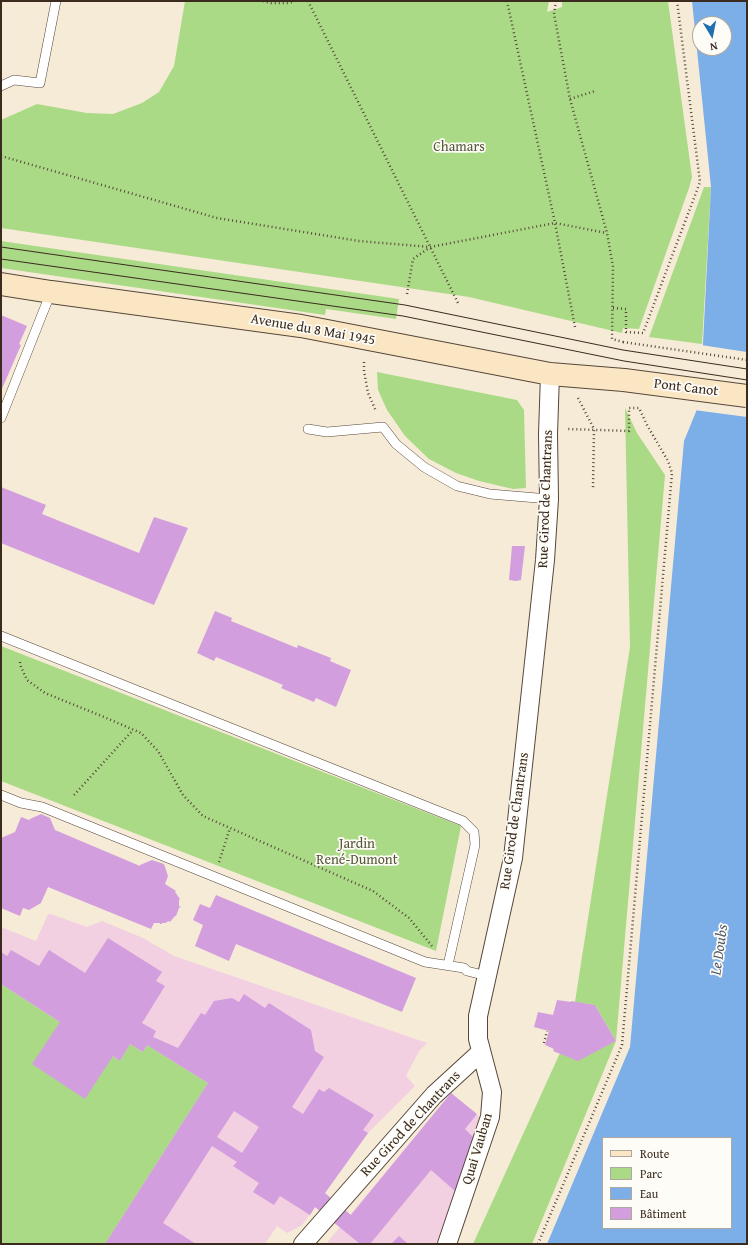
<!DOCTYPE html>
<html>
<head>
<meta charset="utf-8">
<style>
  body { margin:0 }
  #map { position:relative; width:748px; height:1245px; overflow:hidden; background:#f6ebd7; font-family:"Gentium Book Plus",serif }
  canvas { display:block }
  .frame { position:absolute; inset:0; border:2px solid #3b2a1e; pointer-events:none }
  .legend { position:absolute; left:602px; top:1137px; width:130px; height:92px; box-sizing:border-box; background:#fdfcf7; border:1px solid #afa8a0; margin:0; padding:5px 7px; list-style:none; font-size:12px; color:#3b2a1e }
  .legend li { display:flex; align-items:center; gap:8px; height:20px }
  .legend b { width:20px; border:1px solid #afa8a0 }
  .north { position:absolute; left:692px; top:16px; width:40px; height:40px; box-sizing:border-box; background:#fdfcf7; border:1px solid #afa8a0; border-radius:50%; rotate:170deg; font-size:11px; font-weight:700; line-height:16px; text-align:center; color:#3b2a1e }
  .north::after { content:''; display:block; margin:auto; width:14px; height:18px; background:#1f6fb2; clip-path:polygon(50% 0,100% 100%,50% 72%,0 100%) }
</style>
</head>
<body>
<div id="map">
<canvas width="748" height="1245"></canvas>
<div class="frame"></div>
<ul class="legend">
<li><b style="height:5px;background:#fbe6c4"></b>Route</li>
<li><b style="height:11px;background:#abda87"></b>Parc</li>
<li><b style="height:11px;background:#7caee8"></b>Eau</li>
<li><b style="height:11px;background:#d39ede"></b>Bâtiment</li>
</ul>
<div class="north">N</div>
</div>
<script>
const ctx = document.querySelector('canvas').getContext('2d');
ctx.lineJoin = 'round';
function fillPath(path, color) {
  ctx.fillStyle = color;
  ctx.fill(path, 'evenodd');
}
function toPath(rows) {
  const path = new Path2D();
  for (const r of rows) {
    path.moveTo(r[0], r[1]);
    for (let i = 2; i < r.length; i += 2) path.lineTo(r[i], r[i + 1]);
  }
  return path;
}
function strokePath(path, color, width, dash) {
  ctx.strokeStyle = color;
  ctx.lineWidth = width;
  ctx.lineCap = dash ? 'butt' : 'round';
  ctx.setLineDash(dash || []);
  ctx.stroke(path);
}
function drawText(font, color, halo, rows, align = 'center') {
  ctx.font = font + ' "Gentium Book Plus",serif';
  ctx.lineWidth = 3.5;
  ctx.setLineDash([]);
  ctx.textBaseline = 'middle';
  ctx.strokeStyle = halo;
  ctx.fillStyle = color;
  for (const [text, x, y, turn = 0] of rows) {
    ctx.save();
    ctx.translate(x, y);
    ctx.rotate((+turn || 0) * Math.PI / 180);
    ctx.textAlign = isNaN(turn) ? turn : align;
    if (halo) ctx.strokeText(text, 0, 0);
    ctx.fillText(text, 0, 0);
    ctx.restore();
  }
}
fillPath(toPath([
  [48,914,51,914,87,927,102,921,143,938,174,956,427,1043,419,1051,406,1076,415,1086,368,1133,302,1225,287,1233,277,1226,265,1244,1,1244,1,927,36,941],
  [451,1093,482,1119,436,1244,326,1244]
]), '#f2cfe1');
fillPath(toPath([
  [185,1,549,1,547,12,562,7,562,1,668,1,692,177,689,188,639,329,623,328,622,333,469,297,1,228,1,120,37,104,87,113,113,114,142,103,159,92,174,66],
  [704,187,711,187,702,344,649,337],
  [1,241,399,299,396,319,326,309,325,315,1,268],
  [377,372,517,400,524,410,526,488,513,489,479,481,456,473,429,459,405,436,387,410,378,390],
  [625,408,637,433,665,475,616,1041,532,1244,473,1244,560,1053,616,1041,595,1005,575,1002,630,647],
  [1,646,461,826,436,951,1,781],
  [1,984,120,1061,130,1044,143,1052,147,1045,208,1083,105,1244,1,1244]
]), '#abda87');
fillPath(toPath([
  [692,1,747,1,747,1244,547,1244,630,1047,684,441,700,402,711,187],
  [700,24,724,24,724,48,700,48],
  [603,1138,731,1138,731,1228,603,1228]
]), '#7caee8');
fillPath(toPath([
  [701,345,747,352,747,417,694,410,698,401]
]), '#f6ebd7');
fillPath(toPath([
  [1,315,27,326,19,344,21,345,1,391],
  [1,487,46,505,42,514,139,553,154,517,188,528,154,605,1,543],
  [512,546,525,546,521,580,516,581,509,580],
  [215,611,232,618,231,621,297,648,298,645,331,658,330,661,351,670,336,707,316,698,314,702,281,688,283,685,216,657,214,661,197,653],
  [41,814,50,818,55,830,140,866,140,865,152,860,164,864,168,876,165,884,176,891,175,892,180,899,179,900,179,906,181,907,179,908,176,916,175,916,170,922,169,921,165,923,162,923,162,924,160,924,160,923,154,923,151,929,48,887,41,903,29,910,23,908,20,916,1,908,1,838,15,832,21,817,29,820,30,819],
  [216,895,416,978,402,1012,236,944,229,961,195,946,203,925,193,920,200,904,210,908],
  [108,938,162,972,156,981,165,986,142,1023,156,1031,153,1037,178,1048,201,1013,205,1015,214,1001,232,998,239,1002,244,994,265,1008,269,1003,311,1030,315,1051,324,1057,292,1107,303,1114,319,1089,324,1092,329,1088,374,1115,363,1130,368,1133,325,1193,351,1215,451,1093,477,1114,465,1129,474,1138,455,1191,431,1170,370,1244,360,1244,315,1207,310,1215,280,1196,274,1205,253,1192,259,1183,233,1166,237,1162,212,1146,163,1223,196,1244,105,1244,208,1083,147,1045,143,1052,130,1044,120,1061,113,1056,85,1099,32,1064,60,1022,1,984,1,952,7,956,11,950,39,966,49,950,85,973],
  [234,1111,259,1127,242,1153,217,1137],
  [557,1000,571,1002,571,1001,595,1005,616,1041,578,1061,553,1051,554,1049,545,1045,549,1031,534,1027,538,1012,553,1015],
  [399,1236,408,1244,391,1244]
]), '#d39ede');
const service = toPath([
  [1,86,14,80,40,83,56,1],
  [1,418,51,292],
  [308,429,327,432,383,427,396,444,424,467,457,486,490,494,549,499],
  [1,636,463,821,474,832,475,845,448,965],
  [1,795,21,803,42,807,425,962,464,968,467,971,487,976]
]);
const minor = toPath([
  [303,1244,434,1095,481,1052],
  [447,1244,490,1117,492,1092,478,1039,478,1016,513,858,545,560,549,499,548,434,550,374]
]);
const secondary = toPath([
  [1,284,51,292,301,326,550,374,624,380]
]);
strokePath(service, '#57473a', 10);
strokePath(minor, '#57473a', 20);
strokePath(secondary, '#57473a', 24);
strokePath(toPath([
  [263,1,271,3,289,3,294,1],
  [308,1,458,303],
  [507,1,555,223,575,327],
  [556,1,554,14,570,99,607,233,613,267,612,339,623,342],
  [570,99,595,91],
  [1,156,217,218,359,241,430,247,555,223,607,233],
  [407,294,413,259,429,248],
  [613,308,626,309,626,332,643,333,700,182,677,1],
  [364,362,364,371,368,393,376,411],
  [578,398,594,429,593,488],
  [20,662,21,667,27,680,45,693,104,717,141,733,158,751,183,795,203,816,373,891,409,918,432,946],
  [74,795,133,730],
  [219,862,230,828],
  [544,1043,547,1031],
  [538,1244,622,1045,672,473,668,461,647,425,639,408,629,408,629,431,568,429]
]), '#57473a', 2.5, [1, 3]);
strokePath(service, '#fff', 9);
strokePath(minor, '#fff', 18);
strokePath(secondary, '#fbe6c4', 22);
strokePath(toPath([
  [1,247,405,305,623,350,747,369],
  [1,259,403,316,624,361,747,380]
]), '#3b2a1e', 1);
const secondaryBridge = toPath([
  [624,380,747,396]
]);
strokePath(secondaryBridge, '#57473a', 24, []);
strokePath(toPath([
  [623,342,747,360]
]), '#57473a', 2.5, [1, 3]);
strokePath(secondaryBridge, '#fbe6c4', 22);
drawText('14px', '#575638', '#fdfcf7', [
  ["Chamars",459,147],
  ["Jardin",357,844],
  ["René-Dumont",357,860]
]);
drawText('14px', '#3b2a1e', '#fdfcf7', [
  ["Avenue du 8 Mai 1945",313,330,10],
  ["Pont Canot",686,388,7],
  ["Rue Girod de Chantrans",546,499,-88],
  ["Rue Girod de Chantrans",515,821,-82],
  ["Rue Girod de Chantrans",411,1124,-47],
  ["Quai Vauban",478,1149,-73]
]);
drawText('italic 15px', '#525865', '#fdfcf7', [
  ["Le Doubs",720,950,-82]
]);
</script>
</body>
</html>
